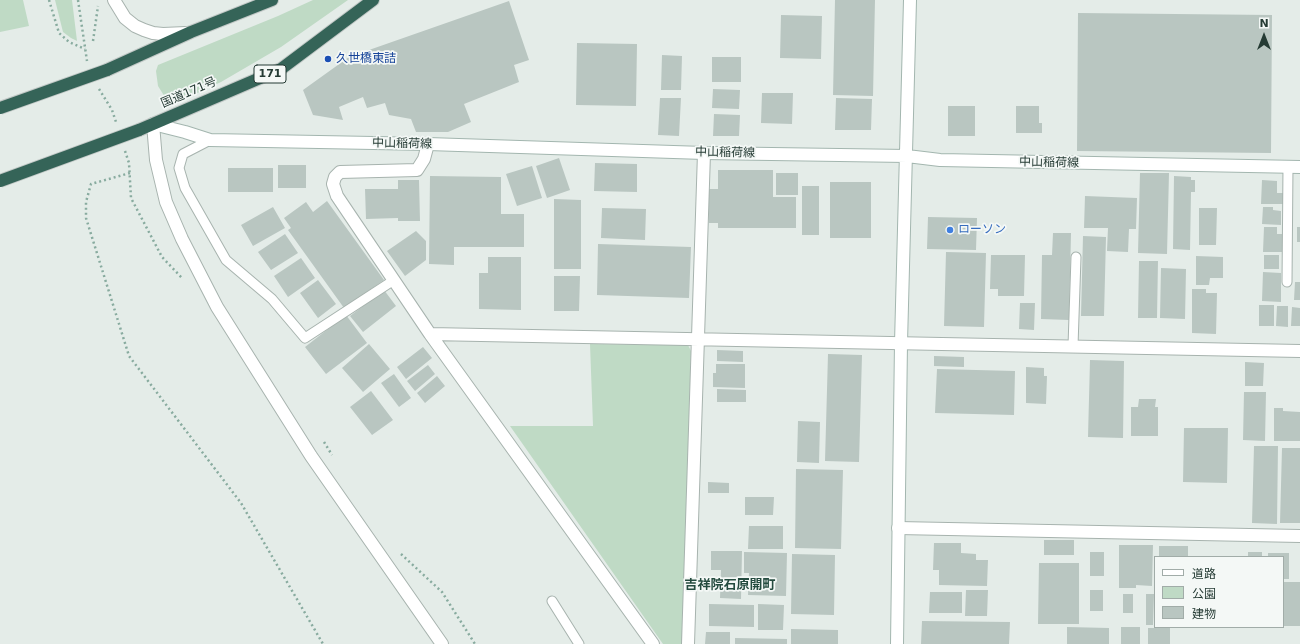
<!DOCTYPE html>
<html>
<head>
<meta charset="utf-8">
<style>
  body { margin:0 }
  #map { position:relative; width:1300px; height:644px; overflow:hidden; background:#e4ece8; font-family:"DejaVu Sans","Noto Sans JP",sans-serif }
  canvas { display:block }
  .legend { position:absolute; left:1154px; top:556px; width:130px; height:72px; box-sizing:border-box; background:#f4f8f6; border:1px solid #a1aca8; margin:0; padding:5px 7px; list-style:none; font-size:12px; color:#253b34 }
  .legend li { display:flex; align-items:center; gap:8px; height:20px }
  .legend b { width:20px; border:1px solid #a1aca8 }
  .north { position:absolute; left:1244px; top:16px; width:40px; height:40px; -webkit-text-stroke:3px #f4f8f6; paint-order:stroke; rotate:0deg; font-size:11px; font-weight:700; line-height:16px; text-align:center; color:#253b34 }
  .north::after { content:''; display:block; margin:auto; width:14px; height:18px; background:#253b34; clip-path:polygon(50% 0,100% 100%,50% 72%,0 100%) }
</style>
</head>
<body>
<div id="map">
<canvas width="1300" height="644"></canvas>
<ul class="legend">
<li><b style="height:5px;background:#fff"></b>道路</li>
<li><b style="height:11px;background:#bfdac5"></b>公園</li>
<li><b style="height:11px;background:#b9c6c1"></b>建物</li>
</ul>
<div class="north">N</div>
</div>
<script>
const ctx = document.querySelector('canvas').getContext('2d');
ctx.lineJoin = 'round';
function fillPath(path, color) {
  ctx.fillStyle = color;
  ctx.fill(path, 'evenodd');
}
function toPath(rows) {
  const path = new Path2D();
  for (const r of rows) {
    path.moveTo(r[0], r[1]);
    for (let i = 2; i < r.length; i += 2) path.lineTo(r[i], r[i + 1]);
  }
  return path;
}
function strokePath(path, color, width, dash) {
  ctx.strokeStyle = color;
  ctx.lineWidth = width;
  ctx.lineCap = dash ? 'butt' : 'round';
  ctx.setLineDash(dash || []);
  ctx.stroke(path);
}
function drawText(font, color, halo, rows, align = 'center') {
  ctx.font = font + ' "DejaVu Sans","Noto Sans JP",sans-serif';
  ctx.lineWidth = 3.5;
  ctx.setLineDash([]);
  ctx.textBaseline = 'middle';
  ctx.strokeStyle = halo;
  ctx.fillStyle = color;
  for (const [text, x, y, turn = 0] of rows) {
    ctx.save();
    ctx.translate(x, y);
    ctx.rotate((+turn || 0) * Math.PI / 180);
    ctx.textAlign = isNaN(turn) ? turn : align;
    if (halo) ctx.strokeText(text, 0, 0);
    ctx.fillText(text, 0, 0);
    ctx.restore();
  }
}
fillPath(toPath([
  [0,0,23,0,29,26,0,32],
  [55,0,72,0,77,41,71,38,63,32],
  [313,0,348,0,281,47,221,82,180,101,168,102,158,86,156,71,158,65,278,16],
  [590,344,688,345,691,351,682,644,663,644,510,426,593,426]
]), '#bfdac5');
fillPath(toPath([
  [835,0,875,0,873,96,833,95],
  [509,1,529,60,514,65,519,82,464,104,471,122,448,132,416,132,411,119,389,115,385,103,367,108,363,97,339,107,343,120,313,115,303,90,349,57],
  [1078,13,1272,15,1271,153,1077,151],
  [781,15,822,16,821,59,780,58],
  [577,43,637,44,636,106,576,105],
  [662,55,682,56,681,90,661,90],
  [712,57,741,57,741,82,712,82],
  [713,89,740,90,739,109,712,108],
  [762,93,793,93,792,124,761,123],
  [660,98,681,98,679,136,658,135],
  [836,98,872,99,871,130,835,130],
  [948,106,975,106,975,136,948,136],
  [1016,106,1039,106,1039,123,1042,123,1042,133,1016,133],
  [714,114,740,115,739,136,713,136],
  [559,158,570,190,547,198,536,166],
  [595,163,637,164,637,192,594,191],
  [278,165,306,165,306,188,278,188],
  [532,166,542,198,517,206,506,174],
  [228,168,273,168,273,192,228,192],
  [718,170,773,170,773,197,796,197,796,228,718,228,718,223,709,223,709,189,718,189],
  [776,173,798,173,798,195,776,195],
  [1140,173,1169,173,1167,254,1138,253],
  [430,176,501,177,501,214,524,214,524,247,454,247,454,265,429,264],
  [1174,176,1191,177,1191,180,1195,180,1195,192,1191,192,1190,250,1173,249],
  [398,180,419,180,420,221,398,221,398,218,366,219,365,189,398,189],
  [1262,180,1277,181,1277,193,1283,193,1283,204,1261,204],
  [830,182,871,182,871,238,830,238],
  [802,186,819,186,819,235,802,235],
  [1085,196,1137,198,1136,229,1129,229,1128,252,1107,251,1108,228,1084,228],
  [554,199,581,200,581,269,554,269],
  [327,201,384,280,344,308,288,230,291,228,284,218,306,202,313,212],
  [273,207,285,228,253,246,241,225],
  [1263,207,1273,207,1273,210,1281,211,1281,225,1262,224],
  [602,208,646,209,645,240,601,238],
  [1199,208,1217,208,1216,245,1199,245],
  [928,217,977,218,976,250,927,249],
  [1264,227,1277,227,1277,234,1283,234,1283,252,1263,252],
  [1297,227,1300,227,1300,242,1297,242],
  [416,231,426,241,426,260,405,276,387,251],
  [1053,233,1071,233,1069,320,1041,319,1042,255,1052,255],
  [285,234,298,253,271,270,258,252],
  [1083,236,1106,237,1104,316,1081,316],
  [598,244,691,247,689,298,597,295],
  [946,252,986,253,984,327,944,326],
  [991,255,1025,255,1024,296,998,296,998,289,990,289],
  [1264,255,1279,255,1279,269,1264,269],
  [1196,256,1223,257,1223,278,1210,278,1209,285,1196,285],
  [488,257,521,257,521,310,479,309,479,273,488,273],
  [301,258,315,278,288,297,274,276],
  [1139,261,1158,261,1157,318,1138,318],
  [1161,268,1186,269,1185,319,1160,318],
  [1263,272,1281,273,1281,302,1262,301],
  [554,276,580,276,579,311,554,311],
  [318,280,336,304,318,318,300,293],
  [1295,282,1300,282,1300,300,1294,300],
  [1192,289,1206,289,1206,293,1217,293,1216,334,1192,333],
  [384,290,396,306,363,332,350,316],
  [1020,303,1035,303,1034,330,1019,329],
  [1259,305,1274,305,1274,326,1259,326],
  [1277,306,1288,306,1288,327,1276,326],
  [1292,307,1300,308,1300,326,1291,326],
  [346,315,367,343,326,374,305,347],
  [369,344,390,369,363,392,342,368],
  [423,347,432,358,406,379,397,367],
  [717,350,743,351,743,362,717,361],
  [828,354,862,355,859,462,825,461],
  [934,356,964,357,964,367,934,366],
  [1090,360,1124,361,1123,438,1088,437],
  [1245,362,1264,363,1263,386,1245,386],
  [716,364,745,364,745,388,713,387,713,373,716,373],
  [428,365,435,374,415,391,407,381],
  [1026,367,1044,368,1044,376,1047,376,1046,404,1026,403],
  [937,369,1015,371,1014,415,935,413],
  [394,374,411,398,399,407,381,383],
  [437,376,445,386,425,403,417,393],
  [717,389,746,390,746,402,717,402],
  [371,391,393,420,372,435,350,407],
  [1244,392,1266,392,1265,441,1243,440],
  [1139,399,1156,399,1155,407,1158,407,1158,436,1131,436,1131,407,1138,407],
  [1274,408,1283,408,1283,411,1300,412,1300,441,1274,441],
  [798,421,820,422,819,463,797,462],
  [1184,428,1228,428,1227,483,1183,482],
  [1254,446,1278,446,1277,524,1252,523],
  [1282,448,1300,448,1300,523,1280,523],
  [796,469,843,470,841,549,795,548],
  [708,482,729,483,729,493,708,493],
  [745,497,774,497,773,515,745,515],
  [749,526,783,526,783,549,748,549],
  [1044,540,1074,540,1074,555,1044,555],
  [934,543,961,543,961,553,976,554,976,560,988,560,987,586,939,585,939,570,933,570],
  [1119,545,1153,545,1152,586,1136,585,1136,588,1119,588],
  [1159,546,1188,546,1188,557,1159,557],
  [711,551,742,551,741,599,720,598,721,570,711,570],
  [744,552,787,553,786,596,748,595,749,573,744,573],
  [1090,552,1104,552,1104,576,1090,576],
  [1248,552,1262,552,1262,557,1248,557],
  [1268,553,1289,553,1289,579,1283,579,1283,557,1268,557],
  [792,554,835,555,834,615,791,614],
  [1039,563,1079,563,1079,624,1038,624],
  [1283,582,1300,582,1300,626,1283,626],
  [966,590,988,590,987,616,965,616],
  [1090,590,1103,590,1103,611,1090,611],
  [930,592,962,592,962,613,929,613],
  [1123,594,1133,594,1133,613,1123,613],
  [1146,594,1154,594,1153,625,1146,625],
  [709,604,754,605,754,627,709,626],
  [758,604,784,605,783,630,758,630],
  [922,621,1010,622,1009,644,921,644],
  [1067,627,1109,628,1109,644,1067,644],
  [1121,627,1140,627,1140,644,1121,644],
  [1148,628,1170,628,1170,644,1148,644],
  [791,629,838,630,838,644,791,644],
  [706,632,730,632,730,644,705,644],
  [735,638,787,639,787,644,735,644]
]), '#b9c6c1');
const lane = toPath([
  [210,140,183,154,179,168,185,188,226,260,272,299,305,338,394,280],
  [1287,282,1288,167],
  [1073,346,1076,257],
  [552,601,579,644]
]);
const street = toPath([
  [114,0,125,18,135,26,144,30,153,33,163,34,186,33],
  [153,124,156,160,166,202,182,239,217,307,311,456,442,644],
  [428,144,424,159,417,170,340,172,335,177,333,184,337,196,430,334,653,644],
  [430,334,1300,351],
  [898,528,1300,536],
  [688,644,704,153]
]);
const secondary = toPath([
  [153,124,185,132,210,140,428,144,704,153,907,156,940,160,1300,167],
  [897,644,901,343,910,0]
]);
const highway = toPath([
  [107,70,191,32,272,0],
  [139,130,281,69,373,0]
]);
strokePath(lane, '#a7b3ae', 11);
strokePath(street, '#a7b3ae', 14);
strokePath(secondary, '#a3b6af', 14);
strokePath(highway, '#c2c8c6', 14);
strokePath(toPath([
  [49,0,59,33,69,42,85,49],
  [78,0,87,61],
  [93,41,98,6],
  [99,89,112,110,116,122],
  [125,151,129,163,131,198,162,257,182,278],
  [130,173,91,184,86,202,86,218,129,356,241,503,323,644],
  [324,442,332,455],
  [401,554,442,592,475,644]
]), '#88ab9f', 2.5, [2, 3]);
strokePath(lane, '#fff', 9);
strokePath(street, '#fff', 12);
strokePath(secondary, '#fff', 12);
strokePath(highway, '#356458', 12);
const highwayBridge = toPath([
  [0,108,107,70],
  [0,181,139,130]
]);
strokePath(highwayBridge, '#c2c8c6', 14, []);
strokePath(highwayBridge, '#356458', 12);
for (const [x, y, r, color] of [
  [328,59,4,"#1a4fb4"],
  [950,230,4,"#3f7fe0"]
]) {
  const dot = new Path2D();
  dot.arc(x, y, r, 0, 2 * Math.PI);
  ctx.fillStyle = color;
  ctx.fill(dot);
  strokePath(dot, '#f4f8f6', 1.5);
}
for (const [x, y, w] of [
  [270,74,32]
]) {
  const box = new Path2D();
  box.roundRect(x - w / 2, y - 9, w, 18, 3);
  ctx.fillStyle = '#f4f8f6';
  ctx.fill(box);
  strokePath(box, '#253b34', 1);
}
drawText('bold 11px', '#253b34', null, [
  ["171",270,74]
]);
drawText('12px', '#164399', '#f4f8f6', [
  ["久世橋東詰",336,59]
], 'left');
drawText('12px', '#253b34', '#f4f8f6', [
  ["国道171号",189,93,-23],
  ["中山稲荷線",402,144,1],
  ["中山稲荷線",725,153,1],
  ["中山稲荷線",1049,163,1]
]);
drawText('12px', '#366cbe', '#f4f8f6', [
  ["ローソン",958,230]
], 'left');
drawText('bold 13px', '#244b3f', '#f4f8f6', [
  ["吉祥院石原開町",730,586]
]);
</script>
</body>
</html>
